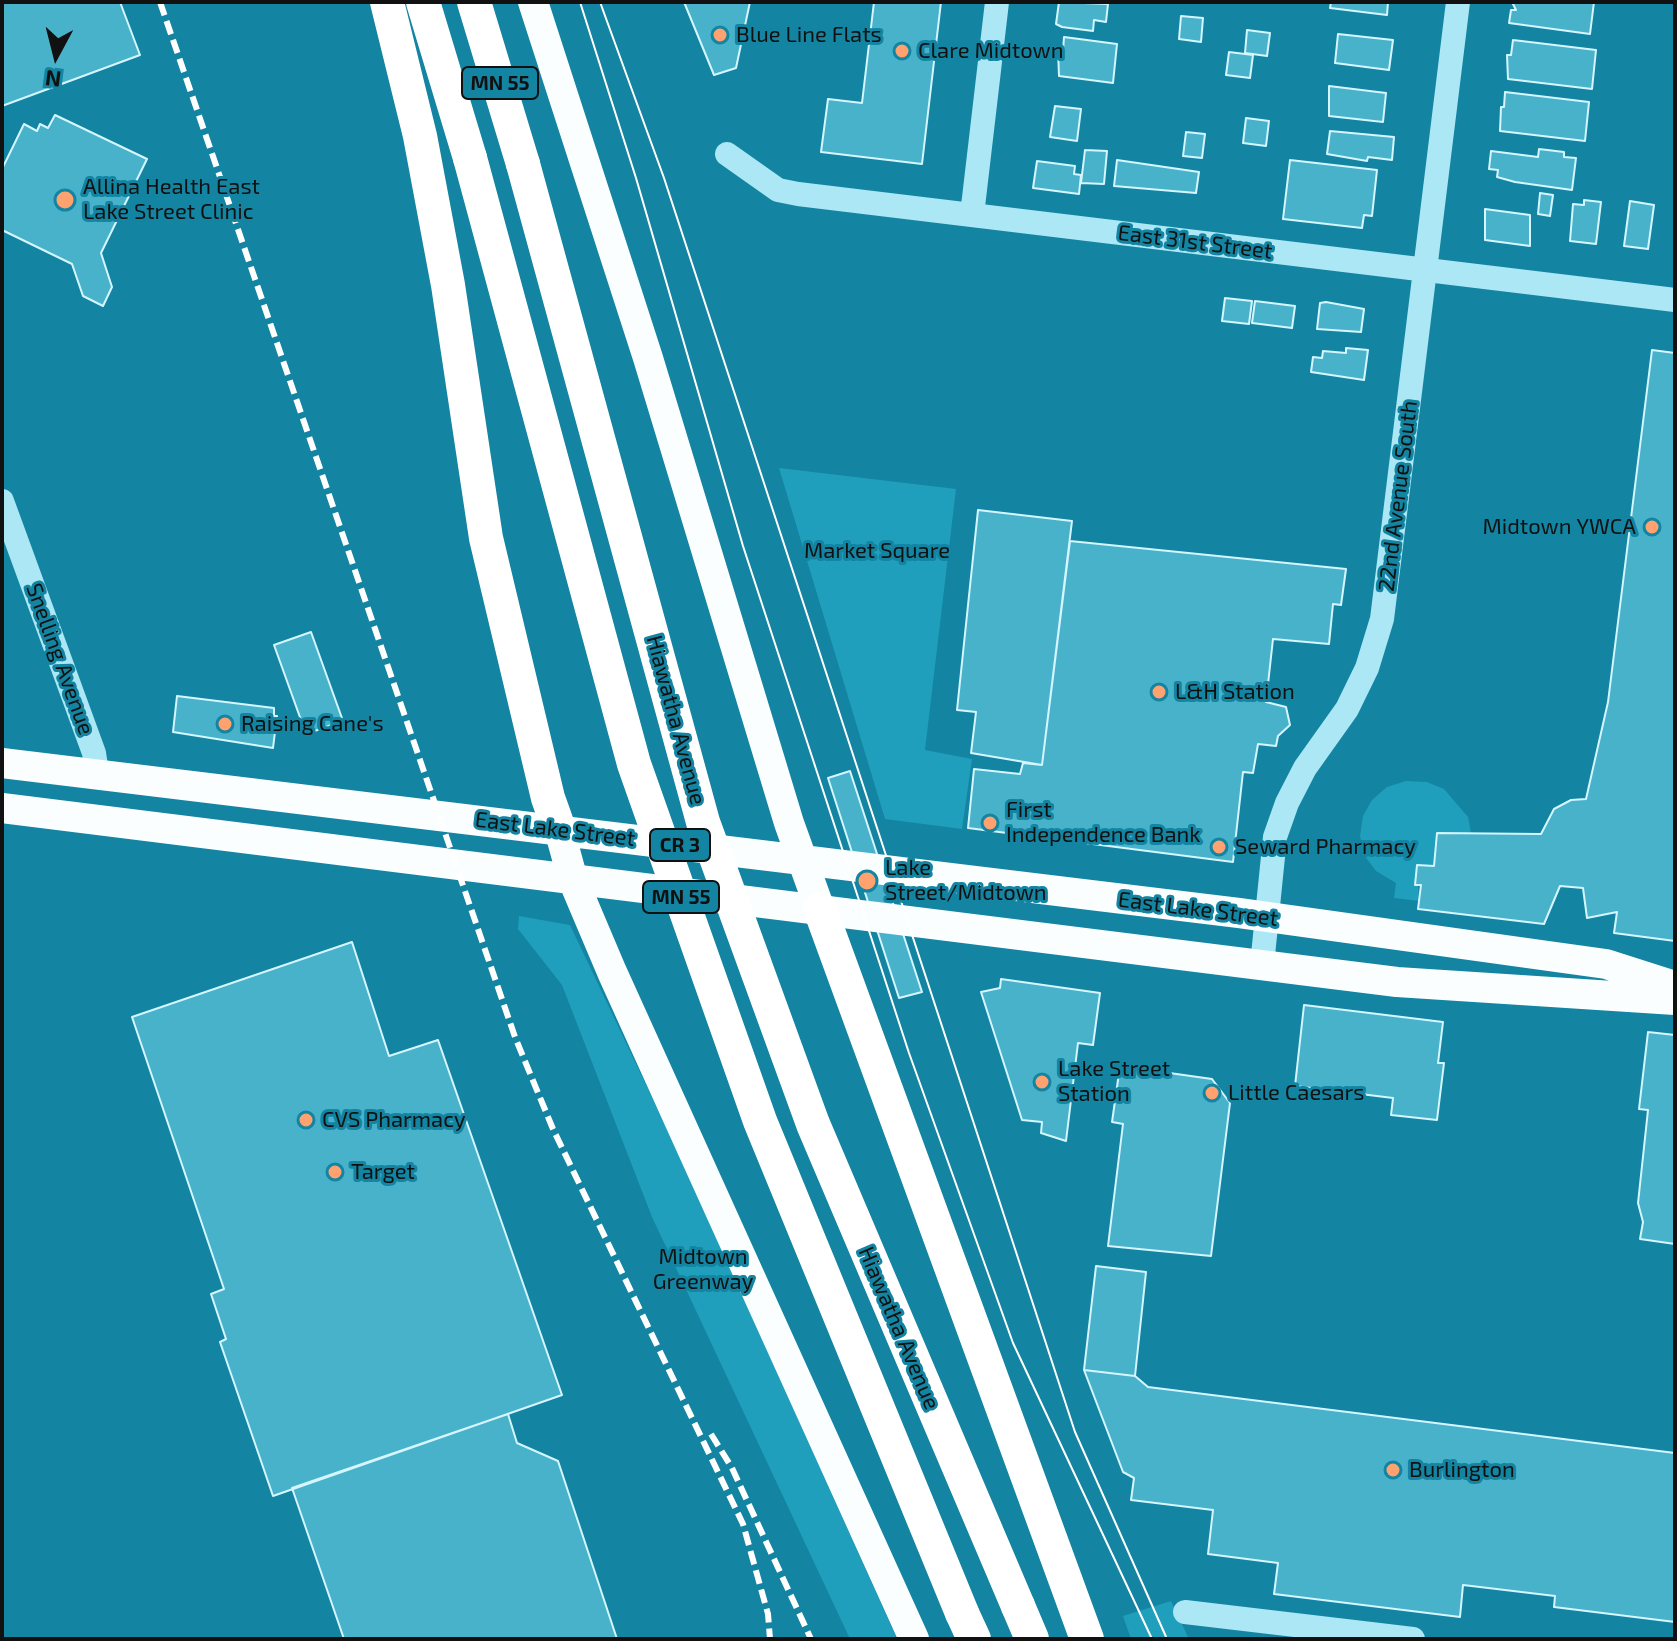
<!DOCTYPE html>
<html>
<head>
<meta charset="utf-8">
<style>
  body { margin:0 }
  #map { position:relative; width:1677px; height:1641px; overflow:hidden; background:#1384a1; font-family:"Exo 2",sans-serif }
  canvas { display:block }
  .frame { position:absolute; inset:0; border:4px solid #111; pointer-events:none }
  .north { position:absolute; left:16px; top:16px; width:80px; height:80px; -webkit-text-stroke:6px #1384a1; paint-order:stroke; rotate:187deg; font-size:22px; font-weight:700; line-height:32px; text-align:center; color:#111 }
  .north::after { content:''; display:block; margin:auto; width:28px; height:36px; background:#111; clip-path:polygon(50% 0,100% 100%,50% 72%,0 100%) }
</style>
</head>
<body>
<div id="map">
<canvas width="1677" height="1641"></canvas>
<div class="frame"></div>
<div class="north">N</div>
</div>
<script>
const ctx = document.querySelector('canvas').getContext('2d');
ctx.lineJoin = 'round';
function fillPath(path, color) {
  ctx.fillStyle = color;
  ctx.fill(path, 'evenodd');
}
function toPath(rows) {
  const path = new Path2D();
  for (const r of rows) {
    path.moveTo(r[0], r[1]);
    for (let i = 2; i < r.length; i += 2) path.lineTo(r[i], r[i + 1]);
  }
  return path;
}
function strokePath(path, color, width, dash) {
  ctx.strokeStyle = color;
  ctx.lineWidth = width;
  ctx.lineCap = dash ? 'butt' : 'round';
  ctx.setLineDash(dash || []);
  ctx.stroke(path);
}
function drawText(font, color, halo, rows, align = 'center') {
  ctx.font = font + ' "Exo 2",sans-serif';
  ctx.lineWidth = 6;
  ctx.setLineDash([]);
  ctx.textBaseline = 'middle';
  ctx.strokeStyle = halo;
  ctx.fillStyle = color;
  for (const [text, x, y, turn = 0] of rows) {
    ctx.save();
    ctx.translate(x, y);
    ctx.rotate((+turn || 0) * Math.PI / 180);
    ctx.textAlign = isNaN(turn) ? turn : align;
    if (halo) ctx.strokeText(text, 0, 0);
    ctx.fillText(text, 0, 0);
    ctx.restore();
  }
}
fillPath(toPath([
  [779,468,956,489,925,750,972,759,962,829,885,819],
  [1406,781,1427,782,1444,789,1468,817,1471,833,1437,833,1434,866,1417,865,1419,901,1394,898,1396,883,1376,871,1364,855,1360,836,1363,816,1372,800,1387,787],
  [519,916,570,925,677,1150,897,1639,850,1639,652,1217,562,985,518,929],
  [1171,1601,1189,1639,1131,1639,1123,1616]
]), '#1f9fbc');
const building = toPath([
  [2,2,120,2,140,55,2,106,2,2],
  [684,2,750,2,736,68,714,75,684,2],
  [874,2,941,2,922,164,821,152,828,99,862,103,874,2],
  [1059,2,1108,4,1106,22,1094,20,1093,31,1062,27,1056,24,1059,2],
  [1331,2,1388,2,1387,15,1330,8,1331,2],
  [1512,2,1594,2,1590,34,1509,23,1511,10,1516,10,1512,2],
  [1181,16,1203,18,1201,42,1179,39,1181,16],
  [1247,30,1270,33,1267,56,1245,53,1247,30],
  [1338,34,1393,40,1389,70,1335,63,1338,34],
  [1064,37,1117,44,1113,83,1059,76,1058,50,1063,51,1064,37],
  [1513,40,1596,50,1592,89,1508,79,1507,55,1511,55,1513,40],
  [1229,52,1253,55,1250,78,1226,75,1229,52],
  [1329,86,1386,93,1383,122,1329,116,1329,86],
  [1505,92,1589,102,1585,141,1500,131,1501,107,1504,107,1505,92],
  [1055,106,1081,109,1077,141,1050,137,1055,106],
  [55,115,147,159,101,253,112,287,103,306,83,296,72,264,2,230,2,169,24,124,37,131,40,124,48,128,55,115],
  [1246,118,1269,121,1266,146,1243,143,1246,118],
  [1330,131,1394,137,1392,160,1368,157,1367,161,1327,154,1330,131],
  [1186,132,1205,134,1202,158,1183,156,1186,132],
  [1539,149,1564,152,1564,157,1576,158,1572,190,1515,182,1497,177,1498,170,1489,169,1491,151,1538,157,1539,149],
  [1085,150,1107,151,1104,184,1081,183,1085,150],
  [1117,160,1199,172,1196,193,1114,186,1117,160],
  [1290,160,1377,170,1372,216,1364,215,1362,228,1283,219,1290,160],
  [1037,161,1075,166,1074,174,1081,175,1079,194,1033,188,1037,161],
  [1540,193,1553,195,1550,216,1538,214,1540,193],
  [1584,200,1601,202,1596,244,1570,241,1573,204,1584,205,1584,200],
  [1630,201,1654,205,1648,249,1624,246,1630,201],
  [1485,209,1530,215,1530,246,1485,240,1485,209],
  [1225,298,1252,301,1249,324,1222,321,1225,298],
  [1255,301,1295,306,1292,328,1252,323,1255,301],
  [1326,302,1364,309,1361,332,1317,329,1320,303,1326,302],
  [1346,348,1368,350,1364,380,1311,372,1313,357,1322,358,1323,351,1346,353,1346,348],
  [1652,350,1675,353,1675,941,1614,933,1617,912,1587,918,1583,888,1560,886,1544,924,1418,909,1421,885,1415,885,1417,865,1434,866,1437,833,1541,834,1554,809,1571,800,1586,799,1608,702,1652,350],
  [978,510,1072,521,1042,765,971,753,976,712,957,710,978,510],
  [1070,541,1346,569,1341,605,1333,604,1329,644,1273,639,1266,702,1286,707,1290,725,1278,736,1276,746,1258,744,1253,773,1243,772,1233,862,968,828,974,769,1020,774,1023,763,1042,765,1070,541],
  [311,632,343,721,306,734,274,645,311,632],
  [177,696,274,708,274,716,277,716,273,748,173,732,177,696],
  [850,771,922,992,899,998,828,778,850,771],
  [352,942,389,1056,438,1040,562,1395,273,1496,220,1342,226,1339,211,1294,224,1289,132,1017,352,942],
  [1001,979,1100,993,1093,1045,1078,1043,1066,1141,1041,1133,1042,1122,1022,1120,981,992,1000,988,1001,979],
  [1304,1005,1443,1022,1438,1063,1444,1063,1437,1120,1391,1115,1393,1098,1295,1086,1304,1005],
  [1648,1032,1675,1035,1675,1244,1640,1239,1643,1222,1638,1203,1648,1110,1639,1109,1648,1032],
  [1120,1066,1212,1079,1230,1103,1211,1256,1108,1246,1123,1124,1112,1122,1120,1066],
  [1096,1266,1146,1272,1135,1376,1084,1370,1096,1266],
  [1084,1370,1135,1376,1148,1387,1675,1453,1675,1622,1554,1607,1555,1596,1463,1585,1460,1617,1274,1594,1278,1563,1208,1554,1213,1510,1131,1500,1134,1478,1123,1472,1084,1370],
  [508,1414,517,1443,558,1461,617,1639,344,1639,292,1488,508,1414]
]);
fillPath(building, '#49b2cb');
strokePath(building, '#d5f6fe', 2);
strokePath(toPath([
  [727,154,778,190,798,194,1675,300],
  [972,215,997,2],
  [2,501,94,753,97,773],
  [1262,965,1275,837,1287,803,1305,768,1347,709,1367,668,1382,619,1458,2],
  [1185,1612,1413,1639]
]), '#ace7f5', 24);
strokePath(toPath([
  [533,2,648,358,789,823,820,909],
  [2,763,1239,913,1606,964,1675,986],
  [2,808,1397,982,1675,1000],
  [559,829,573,880,612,972,914,1639]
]), '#fafeff', 30);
strokePath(toPath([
  [387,2,420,136,448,285,486,538,548,798,559,829],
  [423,2,470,158],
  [474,2,523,164],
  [820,909,1087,1639],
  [1018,1606,1032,1639],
  [962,1613,974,1639]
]), '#fff', 34);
strokePath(toPath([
  [580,2,636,178,743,546,909,1053,1013,1343,1152,1639],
  [600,2,664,178,1075,1432,1167,1639]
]), '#fff', 2);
strokePath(toPath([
  [160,2,515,1037,553,1129,743,1524,768,1614,770,1639],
  [711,1434,732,1468,811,1639]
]), '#fff', 6, [14, 6]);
strokePath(toPath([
  [470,158,634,764,760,1121,962,1613],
  [523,164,703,822,813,1124,1018,1606]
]), '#fff', 34);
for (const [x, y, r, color] of [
  [720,35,8,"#ffa270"],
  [902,51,8,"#ffa270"],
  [65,200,10,"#ffa270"],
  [1652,527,8,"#ffa270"],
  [1159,692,8,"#ffa270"],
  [225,724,8,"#ffa270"],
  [990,823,8,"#ffa270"],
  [1219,847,8,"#ffa270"],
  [867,881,10,"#ffa270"],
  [1042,1082,8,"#ffa270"],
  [1212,1093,8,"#ffa270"],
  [306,1120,8,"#ffa270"],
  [335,1172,8,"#ffa270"],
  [1393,1470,8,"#ffa270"]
]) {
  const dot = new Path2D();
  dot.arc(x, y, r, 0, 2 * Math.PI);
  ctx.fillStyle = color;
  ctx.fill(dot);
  strokePath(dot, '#1384a1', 3);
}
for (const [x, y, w] of [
  [500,83,76],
  [680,845,60],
  [681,897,76]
]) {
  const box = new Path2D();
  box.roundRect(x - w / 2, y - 16, w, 32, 6);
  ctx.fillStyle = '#1384a1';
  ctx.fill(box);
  strokePath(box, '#111', 2);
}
drawText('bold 20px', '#111', null, [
  ["MN 55",500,83],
  ["CR 3",680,845],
  ["MN 55",681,897]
]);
drawText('22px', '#111', '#1384a1', [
  ["Blue Line Flats",736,35],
  ["Clare Midtown",918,51],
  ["Allina Health East",83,187],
  ["Lake Street Clinic",83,212],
  ["Midtown YWCA",1636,527,"right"],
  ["L&H Station",1175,692],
  ["Raising Cane's",241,724],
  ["First",1006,810],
  ["Independence Bank",1006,835],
  ["Seward Pharmacy",1235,847],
  ["Lake",885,868],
  ["Street/Midtown",885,893],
  ["Lake Street",1058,1069],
  ["Station",1058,1094],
  ["Little Caesars",1228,1093],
  ["CVS Pharmacy",322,1120],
  ["Target",351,1172],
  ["Burlington",1409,1470]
], 'left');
drawText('22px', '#111', '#1384a1', [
  ["East 31st Street",1195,242,7],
  ["22nd Avenue South",1398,496,-83],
  ["Snelling Avenue",60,659,70],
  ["Hiawatha Avenue",676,720,75],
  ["East Lake Street",555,829,7],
  ["East Lake Street",1198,909,7],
  ["Hiawatha Avenue",899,1328,67]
]);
drawText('22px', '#111', '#1384a1', [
  ["Market Square",877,551],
  ["Midtown",703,1257],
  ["Greenway",703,1282]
]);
</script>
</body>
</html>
